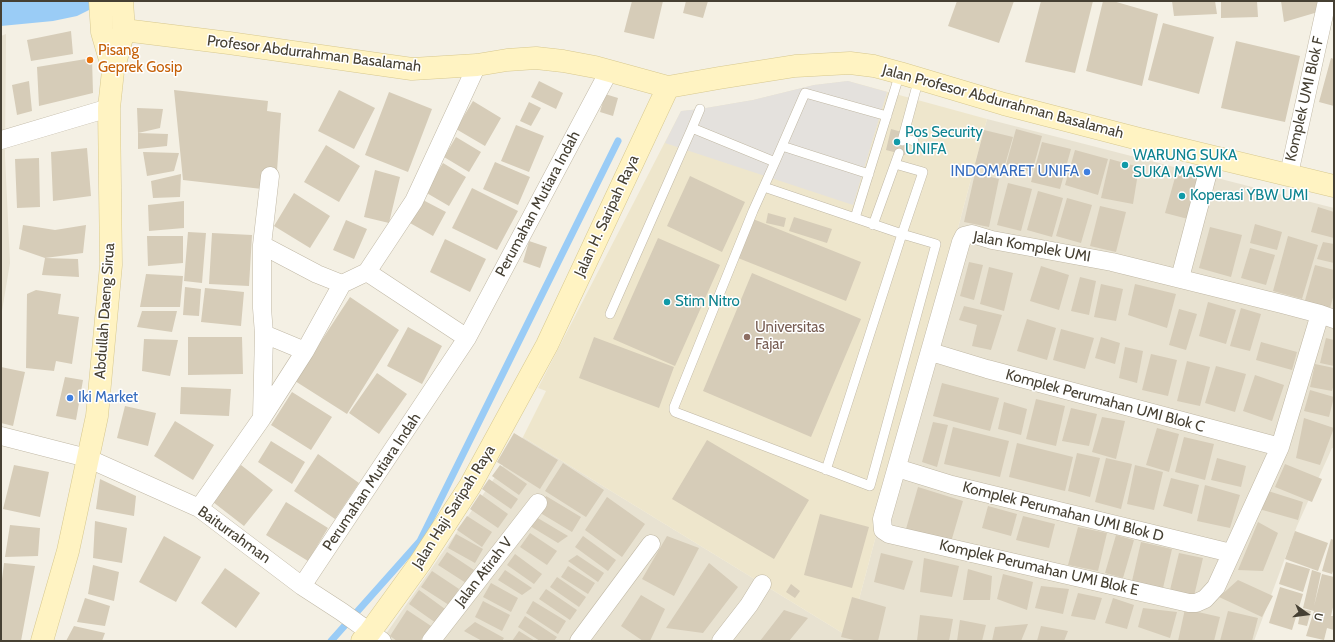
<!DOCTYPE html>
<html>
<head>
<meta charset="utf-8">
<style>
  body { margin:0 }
  #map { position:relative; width:1335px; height:642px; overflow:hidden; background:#f4f0e4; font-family:Cabin,sans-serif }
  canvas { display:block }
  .frame { position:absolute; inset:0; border:2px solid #464033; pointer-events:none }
  .north { position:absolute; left:1287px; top:594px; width:40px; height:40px; -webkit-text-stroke:3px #fff; paint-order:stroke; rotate:104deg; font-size:11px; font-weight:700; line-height:16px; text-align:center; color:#464033 }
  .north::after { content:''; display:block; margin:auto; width:14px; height:18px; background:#464033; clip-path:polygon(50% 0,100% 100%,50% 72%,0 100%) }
</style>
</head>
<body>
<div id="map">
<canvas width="1335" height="642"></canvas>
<div class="frame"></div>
<div class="north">U</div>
</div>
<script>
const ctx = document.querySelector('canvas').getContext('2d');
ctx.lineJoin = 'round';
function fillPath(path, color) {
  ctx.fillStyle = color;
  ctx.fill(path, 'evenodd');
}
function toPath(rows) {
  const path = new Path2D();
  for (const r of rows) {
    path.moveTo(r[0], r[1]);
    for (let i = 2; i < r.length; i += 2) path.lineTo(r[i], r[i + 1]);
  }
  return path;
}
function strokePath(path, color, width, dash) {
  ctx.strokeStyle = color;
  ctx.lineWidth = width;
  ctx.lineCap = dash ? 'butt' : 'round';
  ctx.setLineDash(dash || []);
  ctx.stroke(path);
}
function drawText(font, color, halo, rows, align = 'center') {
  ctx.font = font + ' Cabin,sans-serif';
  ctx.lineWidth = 3;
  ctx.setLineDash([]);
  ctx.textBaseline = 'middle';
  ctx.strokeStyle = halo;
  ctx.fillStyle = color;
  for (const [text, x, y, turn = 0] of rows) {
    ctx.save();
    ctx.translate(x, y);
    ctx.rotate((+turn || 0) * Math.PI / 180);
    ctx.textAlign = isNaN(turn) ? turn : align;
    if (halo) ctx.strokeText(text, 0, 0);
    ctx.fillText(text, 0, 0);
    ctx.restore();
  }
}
fillPath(toPath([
  [6,34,5,156,10,263,1,317,1,36],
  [987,119,1334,208,1334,448,1332,448,1297,526,1254,641,381,641,523,437,849,637]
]), '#e8e2d1');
fillPath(toPath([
  [848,81,987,119,849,637,523,437,546,391,538,388,681,111,700,109,753,100,814,85]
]), '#eee6cc');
fillPath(toPath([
  [848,81,887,92,853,205,665,143,681,111,700,109,753,100,814,85]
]), '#e4e1dd');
fillPath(toPath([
  [1,1,93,1,93,8,77,16,53,21,1,26]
]), '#9accf6');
strokePath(toPath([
  [331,641,420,541,618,141]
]), '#9accf6', 7);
fillPath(toPath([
  [632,1,663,1,654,39,624,32],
  [686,1,708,1,703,18,683,13],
  [957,1,1014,1,999,43,948,26],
  [1041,1,1093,1,1075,73,1025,62],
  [1103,1,1113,1,1158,14,1142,86,1086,71],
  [1172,1,1215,1,1217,14,1174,16],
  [1221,1,1257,1,1258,17,1221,18],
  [1281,1,1320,1,1318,12,1284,22],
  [1163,23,1214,37,1199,94,1148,80],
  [71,31,73,54,31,61,27,40],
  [1236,41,1300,56,1285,122,1221,108],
  [92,58,93,93,39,106,37,67],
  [1331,58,1334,59,1334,106,1319,102],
  [29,81,32,111,17,115,12,85],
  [539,81,563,93,556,109,531,97],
  [174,90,268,101,267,111,281,113,277,171,263,170,262,189,183,180],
  [339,90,375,108,354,149,318,131],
  [389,92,432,109,408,172,365,155],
  [605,94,618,98,613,116,600,112],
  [473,101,501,118,485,146,456,129],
  [529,102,541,108,531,126,520,121],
  [137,108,163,109,160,128,138,133],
  [516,125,544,136,529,172,501,161],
  [891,129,902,132,908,142,905,155,886,150],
  [1016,129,1042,136,1032,172,1006,165],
  [984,130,1013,137,1003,172,975,164],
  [138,133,168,134,167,146,138,149],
  [456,137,481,152,469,172,444,157],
  [1042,142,1071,149,1060,189,1031,182],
  [326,145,360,166,339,202,304,182],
  [87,148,91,196,53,201,51,152],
  [1075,150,1108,159,1098,195,1065,185],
  [143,152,179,153,174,171,147,176],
  [39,158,40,207,17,208,15,159],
  [1110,159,1139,167,1133,204,1101,198],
  [495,162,530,177,518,205,483,189],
  [443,163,466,177,449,206,425,192],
  [375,170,400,177,389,223,364,217],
  [975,173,999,179,989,227,964,222],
  [181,174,180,197,153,198,151,181],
  [1176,174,1198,179,1188,219,1165,213],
  [690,176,745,202,722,252,667,226],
  [1008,183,1032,189,1021,231,997,225],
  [472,188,518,211,497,250,452,228],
  [1038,191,1063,198,1052,237,1027,230],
  [294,193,330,216,310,248,274,226],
  [1067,198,1092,205,1081,243,1056,236],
  [423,200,446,212,433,236,410,223],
  [184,201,184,228,149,231,148,205],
  [1100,206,1126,212,1116,252,1090,246],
  [1318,207,1334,212,1334,238,1311,232],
  [768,213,786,218,784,227,766,223],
  [794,217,832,229,827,243,789,231],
  [753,219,861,262,846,301,738,258],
  [346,220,367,229,354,259,333,250],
  [1255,224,1282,232,1277,250,1250,243],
  [23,225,55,230,86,225,83,253,45,258,78,259,79,277,42,275,45,258,19,249],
  [1210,227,1242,235,1231,277,1199,268],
  [188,232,206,233,202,283,184,281],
  [212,233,252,235,249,286,209,284],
  [147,236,183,236,183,263,148,266],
  [1288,236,1318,245,1302,299,1273,291],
  [658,238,720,265,675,366,613,339],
  [445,239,486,259,470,292,430,272],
  [529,241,547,247,540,268,523,262],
  [1323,242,1334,244,1334,263,1317,259],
  [1250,248,1275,255,1266,285,1241,278],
  [969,262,983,265,974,300,960,296],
  [1315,265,1334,270,1334,294,1329,312,1304,304],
  [1041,266,1069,275,1059,310,1030,301],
  [989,267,1013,273,1004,311,980,304],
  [752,273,861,319,811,437,703,391],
  [146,274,183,276,180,307,140,307],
  [1080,277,1096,281,1089,315,1071,311],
  [1101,284,1123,289,1116,321,1094,317],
  [1135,284,1176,294,1167,328,1128,315],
  [185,287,201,289,199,316,183,315],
  [205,288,244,292,241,326,201,322],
  [36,290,61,294,58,314,79,317,72,364,56,361,54,371,26,368,27,294],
  [350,297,399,330,347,414,295,381],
  [1208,302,1236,310,1226,344,1199,336],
  [964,306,1002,315,991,350,972,346,977,325,959,320],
  [1241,308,1261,314,1250,351,1230,346],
  [1179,309,1197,314,1186,350,1169,345],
  [142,311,177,311,172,332,137,327],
  [1027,319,1056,328,1047,360,1017,351],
  [408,327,442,346,422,384,387,366],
  [1061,329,1094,338,1085,369,1053,360],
  [188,337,242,337,243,374,188,375],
  [594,337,674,367,659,408,579,378],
  [1101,337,1120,343,1115,364,1095,358],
  [1326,338,1334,340,1334,366,1320,363],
  [144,339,178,340,170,376,142,371],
  [1261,342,1297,352,1292,370,1256,360],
  [1125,347,1143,351,1137,383,1119,378],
  [1151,354,1177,360,1168,396,1142,390],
  [1187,361,1210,367,1200,406,1177,401],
  [1315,364,1334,368,1334,384,1332,391,1310,387],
  [1216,366,1246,374,1235,412,1205,403],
  [1,367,25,372,13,426,1,423],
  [377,373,407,394,379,434,349,413],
  [1255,375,1284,385,1272,421,1243,411],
  [65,377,83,380,76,420,56,416],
  [942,383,999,398,990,431,933,416],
  [181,387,231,389,229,416,180,414],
  [1310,390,1334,397,1329,417,1304,411],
  [292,392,332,417,311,450,271,425],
  [1036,399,1065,406,1056,446,1026,439],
  [1004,402,1027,409,1021,435,998,429],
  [125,406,156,413,148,446,117,438],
  [1071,408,1097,414,1089,446,1062,441],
  [1102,417,1125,421,1116,459,1092,452],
  [1304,418,1334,428,1320,465,1296,458],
  [175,421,214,445,193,480,154,456],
  [933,422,948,425,937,467,922,462],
  [953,427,1009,441,1000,477,944,464],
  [1157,428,1179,434,1169,472,1146,465],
  [514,433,558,460,540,489,497,462],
  [1184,437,1214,444,1205,480,1175,472],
  [707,440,809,500,774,559,672,499],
  [271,441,305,462,292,484,258,462],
  [1017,443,1073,457,1065,491,1009,477],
  [1077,453,1100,458,1090,497,1068,491],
  [318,454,359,483,335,519,294,491],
  [1106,458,1132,464,1121,509,1095,502],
  [1217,458,1246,466,1241,487,1211,480],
  [563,463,604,490,586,517,545,491],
  [1285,464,1322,479,1312,502,1275,487],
  [14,465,49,472,40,517,3,509],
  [241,465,273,490,244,526,213,502],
  [500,465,527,484,519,495,492,476],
  [1135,465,1163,472,1154,510,1127,504],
  [1171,478,1199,485,1192,514,1163,506],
  [100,479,136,496,134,516,96,509],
  [489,479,518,499,511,509,482,489],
  [1205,485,1240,495,1230,528,1197,521],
  [918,487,963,501,951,542,906,529],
  [1265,490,1303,502,1298,520,1259,509],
  [480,494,508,514,498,528,470,509],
  [546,496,581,517,572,532,537,511],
  [607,497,645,524,622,557,585,530],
  [286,502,328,528,308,561,266,535],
  [988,506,1017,514,1011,536,982,528],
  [820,514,869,527,852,588,804,575],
  [467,516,492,532,482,547,457,530],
  [1023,516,1055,524,1049,548,1016,540],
  [536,517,568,536,558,543,530,526],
  [95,521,127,528,122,563,93,558],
  [1258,522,1278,533,1263,571,1238,570],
  [10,525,40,528,38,556,5,557],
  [1078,527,1107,533,1098,571,1068,565],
  [1295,531,1328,543,1318,571,1285,559],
  [530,533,557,551,547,565,520,547],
  [456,534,483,549,475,563,448,548],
  [1116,535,1134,540,1123,578,1105,573],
  [164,536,201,557,176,602,139,582],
  [583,536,616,560,608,571,575,547],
  [667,536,699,548,674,596,642,579],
  [1331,539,1334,540,1334,568,1332,574,1322,571],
  [1141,542,1172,549,1163,588,1132,581],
  [447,552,474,570,466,583,438,565],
  [881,553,913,561,904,590,874,582],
  [1179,553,1203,558,1194,596,1170,590],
  [515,554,542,574,534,584,507,565],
  [577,555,604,573,598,582,568,561],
  [924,558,959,566,952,597,920,592],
  [1286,562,1310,569,1303,592,1279,584],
  [4,563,35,566,21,641,1,641,1,587],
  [709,563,738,587,703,633,666,628],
  [93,565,119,572,114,601,88,594],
  [568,566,595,583,588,594,561,577],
  [225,568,260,593,236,628,201,603],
  [968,569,992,576,990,600,963,600],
  [505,570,532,588,522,595,498,580],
  [1312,570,1321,573,1314,606,1322,574,1334,577,1334,603,1331,616,1334,616,1334,630,1327,628,1324,640,1306,636,1314,611,1303,608],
  [432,571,459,589,449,605,421,587],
  [1003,574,1033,582,1027,610,997,599],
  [557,577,586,597,579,607,550,587],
  [1238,580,1273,596,1262,617,1219,597],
  [491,583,518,598,511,612,483,597],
  [791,584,800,591,795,598,786,592],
  [1041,586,1069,589,1063,614,1035,608],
  [1280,587,1303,594,1292,630,1269,623],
  [546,589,577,610,570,620,539,599],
  [419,590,445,609,436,623,409,604],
  [1078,593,1102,598,1095,620,1071,616],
  [641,595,665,609,650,641,643,641,621,626],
  [852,597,886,607,878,641,858,641,841,637],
  [85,598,110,606,105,626,77,622],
  [1113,598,1134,605,1127,629,1105,623],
  [483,601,510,615,502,631,475,617],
  [533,601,566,621,558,634,526,613],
  [1143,608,1177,612,1170,638,1138,627],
  [1185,609,1220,617,1214,641,1178,641],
  [1301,609,1311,611,1307,626,1298,624],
  [407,610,431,626,420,641,397,641,390,636],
  [784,610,808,618,789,641,760,641],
  [1228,611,1258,618,1252,641,1220,641],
  [920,615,953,619,949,641,917,641],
  [525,616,557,637,554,641,540,641,518,627],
  [960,620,986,625,982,641,957,641],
  [475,622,504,638,502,641,482,641,464,631],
  [1028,624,1021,641,992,641,995,627],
  [74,626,105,633,102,641,66,641],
  [1041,626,1068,631,1064,641,1037,641],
  [519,631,535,641,512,641]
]), '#d6ccb8');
const lane = toPath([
  [700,109,692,128,775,162,753,211,674,407,674,410,675,412,870,486,936,244,902,234,923,172,895,164],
  [903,138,914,141],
  [902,141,919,78],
  [782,146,869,174],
  [775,162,805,93,887,116],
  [764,187,902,234,826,470],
  [855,218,900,73],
  [873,225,899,153],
  [610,314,692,128]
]);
const street = toPath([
  [1,140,109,108],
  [1289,174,1327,1],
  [262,245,270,176],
  [367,272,414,201,477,65],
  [1180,278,1212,157],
  [1320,314,1280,447,1216,587,1205,599,1196,603,1189,603,889,534,883,530,882,519,961,242,964,236,972,234,992,240,1112,262,1282,304,1320,314,1334,319],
  [264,334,305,351],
  [931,352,987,369,1280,447],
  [262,417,264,334,262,308,262,245,317,274,342,284],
  [1,436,87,458,199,508,302,586,342,612,382,641],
  [897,468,952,485,1231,553],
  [199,508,262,418,305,351,342,284,367,272,467,338],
  [302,586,467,338,609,71],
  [431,641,538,503],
  [579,641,651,544],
  [721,641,749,605,762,584]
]);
const secondary = toPath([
  [100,1,102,32,113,70],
  [124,30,229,43,412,69,477,65,507,60,536,58,563,61,595,67,668,87,719,78,795,66,850,63,874,66,900,73,1004,104,1139,139,1334,186],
  [42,641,68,551,97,416,111,265,109,108,113,71,124,30,122,1],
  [362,641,370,632,420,563,470,486,547,345,668,87]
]);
strokePath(lane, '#c0b8a5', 10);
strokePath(street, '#c0b8a5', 19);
strokePath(secondary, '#d7c88f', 23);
strokePath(lane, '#fff', 9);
strokePath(street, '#fff', 18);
strokePath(secondary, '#fff3c2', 22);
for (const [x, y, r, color] of [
  [90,60,4,"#e8710a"],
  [897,142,4,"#0f9aa8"],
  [1125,165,4,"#0f9aa8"],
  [1087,172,4,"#3f7fe0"],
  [1182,196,4,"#0f9aa8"],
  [667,302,4,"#0f9aa8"],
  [747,337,4,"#8d6e63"],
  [70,398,4,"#3f7fe0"]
]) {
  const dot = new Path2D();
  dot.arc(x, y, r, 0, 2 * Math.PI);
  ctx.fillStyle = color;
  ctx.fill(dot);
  strokePath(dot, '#fff', 1.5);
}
drawText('15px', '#c56008', '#fff', [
  ["Pisang",98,51],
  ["Geprek Gosip",98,68]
], 'left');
drawText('15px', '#464033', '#fff', [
  ["Profesor Abdurrahman Basalamah",314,54,7],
  ["Komplek UMI Blok F",1305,99,-77],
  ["Jalan Profesor Abdurrahman Basalamah",1003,102,15],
  ["Perumahan Mutiara Indah",538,204,-62],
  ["Jalan H. Saripah Raya",607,216,-65],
  ["Jalan Komplek UMI",1032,247,10],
  ["Abdullah Daeng Sirua",105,311,-86],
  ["Komplek Perumahan UMI Blok C",1105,401,15],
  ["Perumahan Mutiara Indah",372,482,-56],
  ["Jalan Haji Saripah Raya",454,507,-58],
  ["Komplek Perumahan UMI Blok D",1063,512,14],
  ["Baiturrahman",234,535,36],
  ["Komplek Perumahan UMI Blok E",1039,568,13],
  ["Jalan Atirah V",484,572,-52]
]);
drawText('15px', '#0d838f', '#fff', [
  ["Pos Security",905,133],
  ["UNIFA",905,150],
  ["WARUNG SUKA",1133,156],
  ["SUKA MASWI",1133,173],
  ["Koperasi YBW UMI",1190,196],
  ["Stim Nitro",675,302]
], 'left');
drawText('15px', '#366cbe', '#fff', [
  ["INDOMARET UNIFA",1079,172],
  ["Iki Market",78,398,"left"]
], 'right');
drawText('15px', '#785e54', '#fff', [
  ["Universitas",755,328],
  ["Fajar",755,345]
], 'left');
</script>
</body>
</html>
